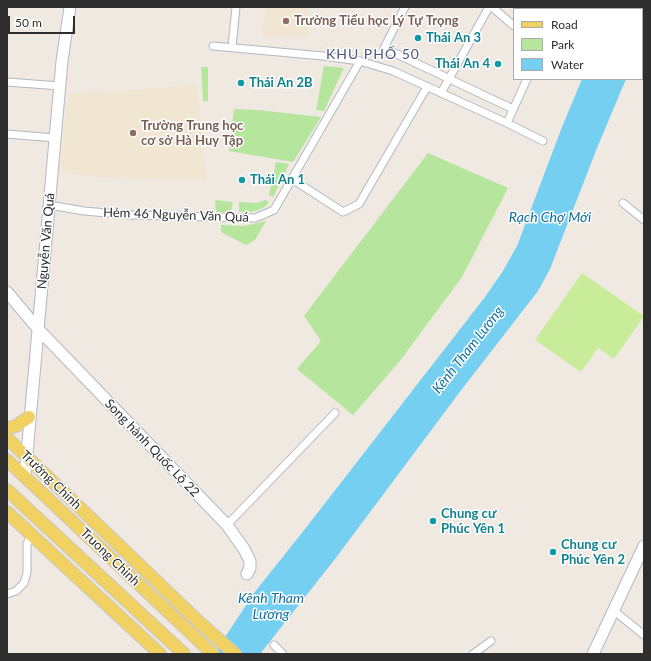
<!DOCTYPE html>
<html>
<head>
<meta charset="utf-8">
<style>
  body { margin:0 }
  #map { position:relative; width:651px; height:661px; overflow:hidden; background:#efe9e1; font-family:Lato,sans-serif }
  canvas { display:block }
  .frame { position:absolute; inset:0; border:8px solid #2e2e2e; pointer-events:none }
  .legend { position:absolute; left:513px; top:8px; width:130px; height:72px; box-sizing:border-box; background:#fff; border:1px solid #ababab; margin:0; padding:5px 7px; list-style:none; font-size:12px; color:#2e2e2e }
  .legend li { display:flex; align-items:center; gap:8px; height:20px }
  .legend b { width:20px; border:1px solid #ababab }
  .scale { position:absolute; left:8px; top:16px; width:67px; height:18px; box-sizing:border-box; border:2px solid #2e2e2e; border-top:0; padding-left:5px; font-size:12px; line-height:14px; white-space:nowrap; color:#2e2e2e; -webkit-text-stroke:3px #fff; paint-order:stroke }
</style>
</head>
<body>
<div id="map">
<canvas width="651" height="661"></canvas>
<div class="frame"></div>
<ul class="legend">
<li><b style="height:5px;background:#f2d163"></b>Road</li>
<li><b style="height:11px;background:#b6e59e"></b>Park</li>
<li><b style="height:11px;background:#75cff0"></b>Water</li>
</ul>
<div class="scale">50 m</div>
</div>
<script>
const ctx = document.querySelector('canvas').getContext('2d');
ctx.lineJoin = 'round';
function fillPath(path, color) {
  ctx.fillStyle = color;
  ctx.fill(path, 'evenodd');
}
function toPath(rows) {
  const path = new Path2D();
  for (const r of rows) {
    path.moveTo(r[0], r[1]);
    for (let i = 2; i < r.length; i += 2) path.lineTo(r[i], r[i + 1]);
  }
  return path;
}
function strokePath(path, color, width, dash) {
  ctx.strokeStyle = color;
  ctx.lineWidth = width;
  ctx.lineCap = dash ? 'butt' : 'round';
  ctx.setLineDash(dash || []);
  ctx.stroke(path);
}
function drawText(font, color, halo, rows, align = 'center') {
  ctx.font = font + ' Lato,sans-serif';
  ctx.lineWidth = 3;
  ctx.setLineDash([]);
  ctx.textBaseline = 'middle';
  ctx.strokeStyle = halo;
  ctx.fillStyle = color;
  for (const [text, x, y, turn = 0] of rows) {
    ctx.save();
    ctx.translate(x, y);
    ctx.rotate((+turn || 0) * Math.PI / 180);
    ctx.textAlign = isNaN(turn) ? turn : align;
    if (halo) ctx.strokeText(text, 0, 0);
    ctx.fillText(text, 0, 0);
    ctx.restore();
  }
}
fillPath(toPath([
  [265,7,308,7,308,36,263,36],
  [197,85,207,180,99,177,59,172,68,94]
]), '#f0e6d1');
fillPath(toPath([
  [324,66,344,68,324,111,316,110],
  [201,67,208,67,208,101,203,101],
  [234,109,258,110,321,117,293,162,229,151],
  [428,153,508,188,462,277,399,362,353,415,297,369,321,341,304,316],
  [276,162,289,164,273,197,269,195],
  [215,200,233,202,231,212,216,212],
  [266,200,269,202,266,206,258,210,251,212,239,212,239,202,256,203],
  [266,221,255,240,246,245,221,232,221,225,244,226]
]), '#b6e59e');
fillPath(toPath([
  [582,273,644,316,614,359,598,348,581,372,535,340]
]), '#c9ec9a');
fillPath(toPath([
  [620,7,644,7,644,47,642,50,642,9,619,9],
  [582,79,626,79,597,148,550,269,538,291,462,389,335,559,260,654,214,654,254,593,305,529,485,297,503,271,517,246,562,127]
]), '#75cff0');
const street = toPath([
  [405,7,384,48,513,109],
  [492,7,514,26],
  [557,7,560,9],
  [596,9,597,7],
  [213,46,323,56,360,61,393,71,507,123,543,141],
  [232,47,236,7],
  [7,82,60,86],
  [441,93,489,7],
  [507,123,527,79],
  [7,134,55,138],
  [292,179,343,212,359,204,427,87],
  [623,203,644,220],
  [49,205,84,211,131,215,255,218,274,210,360,61],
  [227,525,335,413],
  [7,594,16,591,24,583,27,573,27,544,31,535],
  [613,610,644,635],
  [274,645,283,654],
  [473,654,491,641]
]);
const secondary = toPath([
  [7,292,39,330,227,525,244,549,250,561,250,568,247,574],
  [25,476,62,61,70,7],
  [593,654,644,546]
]);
const primary = toPath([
  [7,428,16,426,29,417],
  [7,438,199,622,235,654],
  [7,460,213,654],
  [7,490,184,654],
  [7,512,160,654]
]);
strokePath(street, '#b4b7c1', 9);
strokePath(secondary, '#b4b7c1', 13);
strokePath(primary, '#c9c9c9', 14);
strokePath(street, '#fff', 7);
strokePath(secondary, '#fff', 11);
strokePath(primary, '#f2d163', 12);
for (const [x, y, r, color] of [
  [286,21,4,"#8d6e63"],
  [418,38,4,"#0f9aa8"],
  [498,64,4,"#0f9aa8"],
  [241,83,4,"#0f9aa8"],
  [133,133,4,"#8d6e63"],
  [242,180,4,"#0f9aa8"],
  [433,521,4,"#0f9aa8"],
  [553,552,4,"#0f9aa8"]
]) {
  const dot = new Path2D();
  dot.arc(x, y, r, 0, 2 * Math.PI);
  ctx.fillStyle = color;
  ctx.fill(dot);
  strokePath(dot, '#fff', 1.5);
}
drawText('bold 13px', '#785e54', '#fff', [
  ["Trường Tiểu học Lý Tự Trọng",294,21],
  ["Trường Trung học",141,126],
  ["cơ sở Hà Huy Tập",141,141]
], 'left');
drawText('bold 13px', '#0d838f', '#fff', [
  ["Thái An 3",426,38],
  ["Thái An 4",490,64,"right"],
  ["Thái An 2B",249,83],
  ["Thái An 1",250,180],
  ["Chung cư",441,514],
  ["Phúc Yên 1",441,529],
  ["Chung cư",561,545],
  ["Phúc Yên 2",561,560]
], 'left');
drawText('13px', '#2e2e2e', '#fff', [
  ["Hẻm 46 Nguyễn Văn Quá",176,215,2],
  ["Nguyễn Văn Quá",46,241,-85],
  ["Song hành Quốc Lộ 22",152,448,46],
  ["Trường Chinh",51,480,44],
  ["Truong Chinh",110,557,44]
]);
ctx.letterSpacing = '1px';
drawText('14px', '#4d5680', '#fff', [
  ["KHU PHỐ 50",373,54]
]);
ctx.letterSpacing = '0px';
drawText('italic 14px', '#0d6fa3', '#fff', [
  ["Rạch Chợ Mới",550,217],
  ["Kênh Tham Lương",468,350,-52],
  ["Kênh Tham",271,598],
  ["Lương",271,614]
]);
</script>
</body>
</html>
